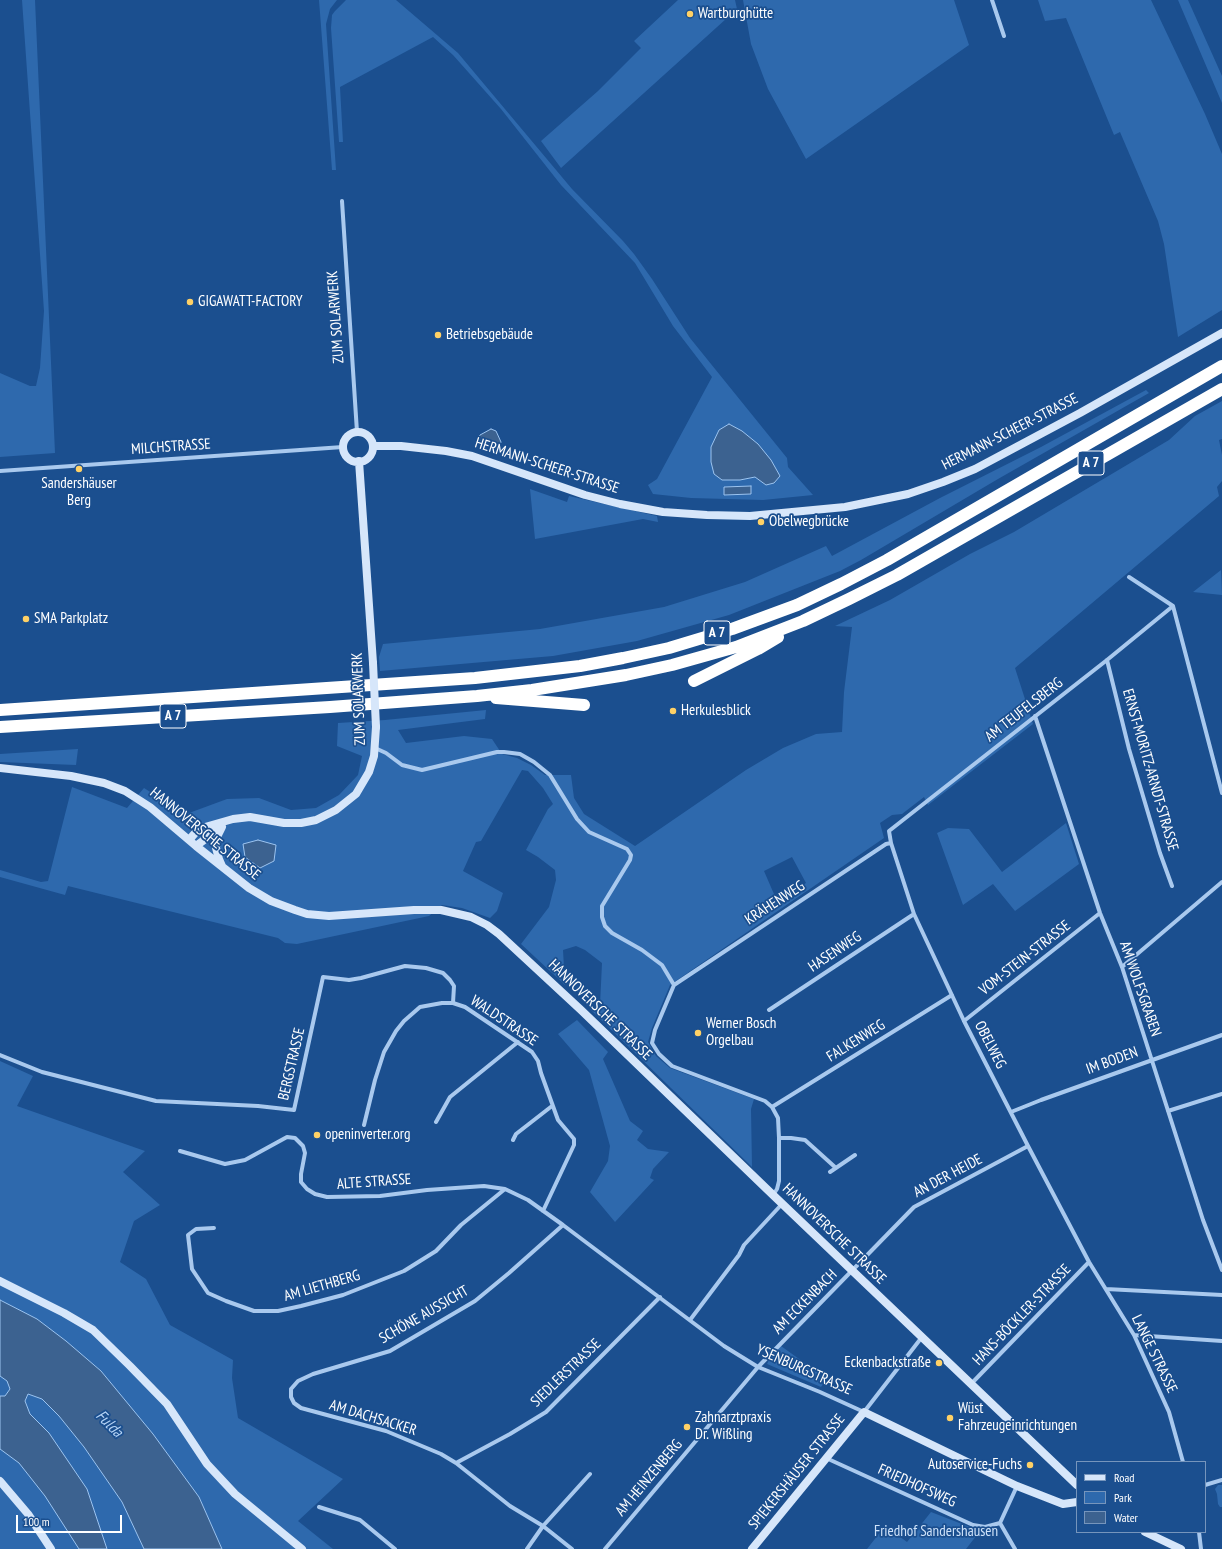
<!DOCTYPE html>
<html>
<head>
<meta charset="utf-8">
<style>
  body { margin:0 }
  #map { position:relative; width:1222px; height:1549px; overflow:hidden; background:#1b4f8f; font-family:"PT Sans Narrow",sans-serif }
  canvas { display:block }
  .legend { position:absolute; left:1076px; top:1461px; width:130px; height:72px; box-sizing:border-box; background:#1b4f8f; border:1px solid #7695bc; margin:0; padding:5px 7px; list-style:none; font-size:12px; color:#fff }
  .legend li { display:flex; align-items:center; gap:8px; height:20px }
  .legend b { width:20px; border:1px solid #7695bc }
  .scale { position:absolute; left:16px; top:1515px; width:106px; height:18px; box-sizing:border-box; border:2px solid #fff; border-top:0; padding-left:5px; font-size:12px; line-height:14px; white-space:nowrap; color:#fff; -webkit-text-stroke:3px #1b4f8f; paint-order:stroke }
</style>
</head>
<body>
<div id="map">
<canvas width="1222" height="1549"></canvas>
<ul class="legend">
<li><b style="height:5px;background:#d6e6fa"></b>Road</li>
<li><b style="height:11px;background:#2e69ad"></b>Park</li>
<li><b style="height:11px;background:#3c6290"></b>Water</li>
</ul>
<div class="scale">100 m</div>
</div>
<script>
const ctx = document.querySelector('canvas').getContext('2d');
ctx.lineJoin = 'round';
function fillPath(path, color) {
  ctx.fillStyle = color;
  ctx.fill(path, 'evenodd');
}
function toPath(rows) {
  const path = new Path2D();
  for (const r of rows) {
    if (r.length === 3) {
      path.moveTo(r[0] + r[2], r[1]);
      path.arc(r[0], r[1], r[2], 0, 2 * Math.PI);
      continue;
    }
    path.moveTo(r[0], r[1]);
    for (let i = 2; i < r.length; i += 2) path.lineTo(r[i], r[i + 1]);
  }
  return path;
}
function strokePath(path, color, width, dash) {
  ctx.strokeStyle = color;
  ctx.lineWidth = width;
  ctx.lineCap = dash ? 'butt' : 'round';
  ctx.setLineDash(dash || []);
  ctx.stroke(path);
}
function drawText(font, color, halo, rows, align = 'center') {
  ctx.font = font + ' "PT Sans Narrow",sans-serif';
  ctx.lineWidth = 3.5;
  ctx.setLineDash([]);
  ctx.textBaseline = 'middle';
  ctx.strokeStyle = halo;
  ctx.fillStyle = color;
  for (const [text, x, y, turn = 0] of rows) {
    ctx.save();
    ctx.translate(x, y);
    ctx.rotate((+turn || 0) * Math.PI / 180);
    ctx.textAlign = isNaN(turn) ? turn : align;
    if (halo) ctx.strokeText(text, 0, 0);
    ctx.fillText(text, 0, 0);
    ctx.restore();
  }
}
fillPath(toPath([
  [22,0,35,0,55,453,0,457,0,373,30,386,36,386,40,368,44,311],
  [319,0,337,0,330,9,326,24,336,170,332,170],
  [346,0,396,0,458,53,572,189,623,241,634,254,652,279,690,338,787,458,788,467,813,495,763,500,691,498,653,494,648,485,657,479,712,377,673,326,635,263,561,185,501,109,453,55,433,37,340,87,343,142,339,142,331,28,332,15,335,11],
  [750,486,751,494,724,495,724,488],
  [678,0,735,0,737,9,561,168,541,141,598,91,641,48,634,41],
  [743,0,954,0,969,45,806,159,768,89,751,44],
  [1038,0,1151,0,1205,114,1222,154,1222,310,1178,337,1164,244,1158,221,1120,132,1114,135,1066,18,1045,21],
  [1178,0,1188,0,1222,76,1222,103],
  [1146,390,1149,393,998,479,861,560,840,571,729,615,637,641,553,656,380,671,379,657,383,644,540,629,664,607,745,582,826,546,832,556,940,498,1041,447],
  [1222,401,1222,439,1219,440,1222,455,1222,481,1217,487,1219,496,1015,668,1033,724,928,805,924,797,902,814,892,815,880,823,884,838,670,985,652,1028,648,1042,656,1056,670,1068,754,1099,751,1109,752,1167,591,1010,600,1005,602,963,585,950,576,946,563,950,565,985,521,944,549,907,556,880,555,870,538,857,526,850,548,809,553,804,543,788,528,771,522,770,481,841,476,842,463,871,503,893,497,911,490,918,462,908,442,905,429,916,297,944,285,943,278,938,68,886,65,895,0,877,0,870,41,882,48,881,72,787,127,808,144,788,180,811,189,813,227,799,259,798,291,810,316,808,339,795,358,775,362,756,337,746,338,723,385,720,486,710,485,719,398,730,406,743,464,736,492,739,502,754,517,758,531,765,545,775,571,775,574,798,584,814,635,846,746,770,783,748,816,734,842,732,844,692,852,627,835,626,890,600,970,554,1014,532,1169,440,1195,416],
  [792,857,806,883,777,901,764,871],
  [530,489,567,502,569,496,657,516,658,522,643,519,535,539],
  [1221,570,1222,595,1193,592],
  [78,749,76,765,0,762,0,754],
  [1066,823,1079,864,1015,911,993,884,963,905,937,833,948,828,969,829,1002,872],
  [577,1020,608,1052,603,1059,630,1121,643,1131,637,1140,648,1149,669,1152,653,1169,650,1178,654,1180,615,1222,590,1192,608,1161,610,1146,589,1070,558,1034],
  [0,1061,33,1076,17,1106,145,1151,123,1172,160,1205,134,1221,120,1262,146,1279,170,1325,233,1360,232,1378,238,1418,343,1479,298,1521,333,1549,222,1549,199,1497,153,1434,101,1371,66,1341,37,1319,0,1300],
  [781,1346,827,1379,821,1387,767,1364,770,1358],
  [0,1373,28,1394,42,1399,59,1416,84,1447,122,1502,144,1549,0,1549],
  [1222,1483,1222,1507,1220,1507,1218,1504,1217,1494,1215,1489,1218,1485,1222,1485],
  [931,1512,980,1531,966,1549,867,1549,885,1526,907,1542]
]), '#2e69ad');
const water = toPath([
  [729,424,742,431,758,444,771,460,780,476,774,483,766,485,755,477,740,480,722,480,714,474,711,462,711,447,719,430,729,424],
  [491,429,496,431,501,442,500,445,491,445,478,440,478,438,480,435,491,429],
  [751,486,751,494,724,495,724,487,751,486],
  [258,840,276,845,274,861,260,868,245,857,243,844,258,840],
  [0,1300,37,1319,66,1341,101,1371,153,1434,199,1497,222,1549,144,1549,122,1502,84,1447,59,1416,42,1399,28,1394,25,1401,30,1414,49,1433,87,1489,107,1549,79,1549,45,1496,19,1463,0,1449,0,1396,5,1396,10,1389,7,1381,0,1376,0,1300]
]);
fillPath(water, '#3c6290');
strokePath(water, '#9cc4f0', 1);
strokePath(toPath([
  [992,0,1004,36],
  [342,201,357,432],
  [0,471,343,447],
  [1129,577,1173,606,1222,793],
  [1173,606,1107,660,889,831,891,843,914,914,964,1021,1028,1146,1089,1262,1134,1335,1169,1412,1183,1462],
  [1107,660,1129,749,1160,853,1172,886],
  [1035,716,1100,913,1122,967,1203,1220,1222,1270],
  [375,748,386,753,402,765,422,770,497,752,504,752,520,754,534,762,550,775,577,819,589,832,627,849,631,855,630,860,602,906,602,917,605,926,612,933,642,950,662,965,674,985,655,1030,652,1043,659,1054,672,1066,765,1101,772,1107,778,1118,779,1138,779,1181,777,1189,773,1195],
  [1122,967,1222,882],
  [674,985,886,844,891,843],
  [769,1010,914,914],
  [964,1021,1100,913],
  [0,1055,42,1072,156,1101,258,1106,294,1110,323,977,349,980,361,978,405,966,426,968,443,973,450,980,454,986,453,1003],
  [772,1107,952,995],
  [1168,1111,1222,1094],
  [1011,1112,1041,1100,1222,1035],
  [436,1122,450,1097,518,1042],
  [364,1125,375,1080,384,1052,396,1031,404,1021,420,1007,442,1003,453,1003,465,1007,532,1052,538,1061,541,1073,558,1120,574,1139,574,1145,543,1211],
  [779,1138,791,1138,805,1140,836,1168],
  [513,1140,516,1134,552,1106],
  [180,1151,225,1164,245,1160,287,1137,295,1138,303,1146,305,1153,301,1174,301,1182,307,1189,315,1194,327,1197,380,1196,427,1190,484,1186,505,1189,528,1200,563,1225,724,1346,758,1367,820,1392,864,1412,922,1337],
  [830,1172,855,1155],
  [563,1225,509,1273,475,1301,390,1351,313,1374,298,1381,291,1389,291,1397,294,1403,301,1408,386,1431,441,1454,456,1463,510,1506,543,1526,572,1549],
  [214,1228,196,1229,188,1235,192,1269,208,1293,226,1301,254,1311,278,1311,301,1306,343,1295,404,1271,436,1251,461,1225,505,1189],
  [1106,1289,1222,1295],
  [690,1320,739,1255,744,1245,782,1204],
  [1134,1335,1222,1341],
  [971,1384,1089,1262],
  [826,1458,973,1525,985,1527,1000,1523,1015,1549],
  [456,1463,510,1434,546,1412,660,1297],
  [1205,1485,1222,1480],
  [319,1507,360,1520,395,1549],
  [1000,1523,1017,1486],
  [1199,1532,1201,1549],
  [527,1549,543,1526,590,1474],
  [605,1549,758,1367,914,1207,1028,1146]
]), '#a9c9ee', 4);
strokePath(toPath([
  [358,447,15],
  [373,446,401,446,446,451,472,456,585,495,620,504,663,512,707,515,750,516,845,507,908,494,943,482,975,469,1080,413,1222,333],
  [359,461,373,663],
  [0,768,71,776,104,783,125,791,150,807,196,846,249,888,271,901,295,910,307,914,329,916,414,910,441,910,471,917,487,925,499,934,581,1010,773,1195,1077,1485],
  [222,827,217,837,216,848,219,859,222,866],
  [189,840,196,832,205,827,233,819,250,817,284,823,301,823,316,820,336,810,356,794,369,772,374,756,376,727],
  [196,846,220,828],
  [0,1281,64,1313,93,1330,130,1366,167,1404,207,1464,235,1494,302,1549],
  [0,1481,28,1514,51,1549],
  [1145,1532,1181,1549],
  [752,1549,864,1412,1017,1486,1063,1504,1077,1502]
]), '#d6e6fa', 8);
strokePath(toPath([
  [694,681,758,649,778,637],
  [496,698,584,705],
  [0,710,475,678,580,666,623,658,669,648,732,629,797,605,841,584,887,560,1222,366],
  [0,727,330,707,477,696,532,690,626,675,672,665,736,647,803,621,849,599,897,575,1222,389]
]), '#fff', 12);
strokePath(toPath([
  [373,663,376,727]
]), '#d6e6fa', 8);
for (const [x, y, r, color] of [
  [690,14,4,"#ffd166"],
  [190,302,4,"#ffd166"],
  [438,335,4,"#ffd166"],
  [79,469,4,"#ffd166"],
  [761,522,4,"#ffd166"],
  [26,619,4,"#ffd166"],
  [673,711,4,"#ffd166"],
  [698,1033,4,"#ffd166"],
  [317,1135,4,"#ffd166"],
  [939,1363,4,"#ffd166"],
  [950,1418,4,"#ffd166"],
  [687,1427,4,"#ffd166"],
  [1030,1465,4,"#ffd166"]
]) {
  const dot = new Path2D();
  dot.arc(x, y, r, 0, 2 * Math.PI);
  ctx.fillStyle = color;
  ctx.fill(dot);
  strokePath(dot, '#1b4f8f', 1.5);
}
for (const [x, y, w] of [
  [1091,463,26],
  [717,633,26],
  [173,716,26]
]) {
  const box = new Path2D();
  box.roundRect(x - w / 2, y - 12, w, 24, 3);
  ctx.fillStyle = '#1b4f8f';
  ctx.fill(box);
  strokePath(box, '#fff', 1);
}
drawText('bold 14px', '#fff', null, [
  ["A 7",1091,463],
  ["A 7",717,633],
  ["A 7",173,716]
]);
drawText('15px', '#fff', '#1b4f8f', [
  ["Wartburghütte",698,14],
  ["GIGAWATT-FACTORY",198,302],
  ["Betriebsgebäude",446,335],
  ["Sandershäuser",79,484,"center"],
  ["Berg",79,501,"center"],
  ["Obelwegbrücke",769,522],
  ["SMA Parkplatz",34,619],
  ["Herkulesblick",681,711],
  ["Werner Bosch",706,1024],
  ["Orgelbau",706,1041],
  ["openinverter.org",325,1135],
  ["Eckenbackstraße",931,1363,"right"],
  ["Wüst",958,1409],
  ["Fahrzeugeinrichtungen",958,1426],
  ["Zahnarztpraxis",695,1418],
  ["Dr. Wißling",695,1435],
  ["Autoservice-Fuchs",1022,1465,"right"]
], 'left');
drawText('15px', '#fff', '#1b4f8f', [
  ["ZUM SOLARWERK",336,317,-94],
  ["HERMANN-SCHEER-STRASSE",1010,432,-27],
  ["MILCHSTRASSE",171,447,-4],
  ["HERMANN-SCHEER-STRASSE",547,466,18],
  ["ZUM SOLARWERK",359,699,-92],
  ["AM TEUFELSBERG",1024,710,-38],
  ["ERNST-MORITZ-ARNDT-STRASSE",1150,770,74],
  ["HANNOVERSCHE STRASSE",205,834,39],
  ["KRÄHENWEG",775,903,-33],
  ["HASENWEG",835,952,-34],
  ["VOM-STEIN-STRASSE",1025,958,-38],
  ["AM WOLFSGRABEN",1140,989,71],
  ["HANNOVERSCHE STRASSE",600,1010,44],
  ["WALDSTRASSE",504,1021,34],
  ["FALKENWEG",856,1041,-32],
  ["OBELWEG",990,1045,63],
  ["IM BODEN",1112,1061,-20],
  ["BERGSTRASSE",292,1064,-77],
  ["AN DER HEIDE",948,1176,-28],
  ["ALTE STRASSE",374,1182,-4],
  ["HANNOVERSCHE STRASSE",834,1234,44],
  ["AM LIETHBERG",322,1286,-16],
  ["AM ECKENBACH",805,1302,-45],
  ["SCHÖNE AUSSICHT",424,1315,-30],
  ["HANS-BÖCKLER-STRASSE",1022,1315,-46],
  ["LANGE STRASSE",1154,1354,64],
  ["YSENBURGSTRASSE",804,1370,24],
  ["SIEDLERSTRASSE",566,1373,-44],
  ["AM DACHSACKER",373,1418,17],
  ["SPIEKERSHÄUSER STRASSE",797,1472,-51],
  ["AM HEINZENBERG",649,1478,-50],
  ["FRIEDHOFSWEG",917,1486,24]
]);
drawText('15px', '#cfe3fa', '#1b4f8f', [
  ["Friedhof Sandershausen",936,1532]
]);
drawText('italic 16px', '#b5d3f5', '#1b4f8f', [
  ["Fulda",109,1424,45]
]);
</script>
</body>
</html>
